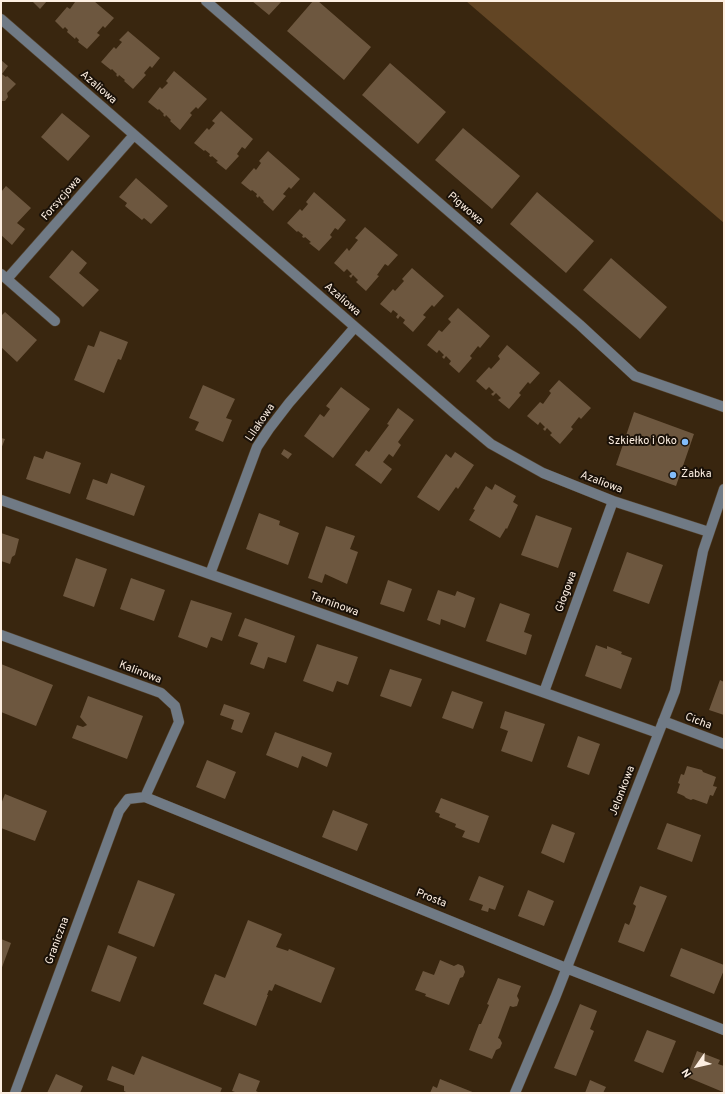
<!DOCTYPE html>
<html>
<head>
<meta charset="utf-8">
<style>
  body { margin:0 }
  #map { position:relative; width:725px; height:1094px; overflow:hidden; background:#39260f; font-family:Overpass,sans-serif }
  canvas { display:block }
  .frame { position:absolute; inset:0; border:2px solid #fdefe2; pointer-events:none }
  .north { position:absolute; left:677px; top:1046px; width:40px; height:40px; -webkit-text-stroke:3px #1a1108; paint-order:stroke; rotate:236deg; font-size:11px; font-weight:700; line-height:16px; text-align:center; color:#fdefe2 }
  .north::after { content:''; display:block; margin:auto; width:14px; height:18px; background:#fdefe2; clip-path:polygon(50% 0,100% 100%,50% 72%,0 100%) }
</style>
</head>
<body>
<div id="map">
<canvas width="725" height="1094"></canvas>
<div class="frame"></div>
<div class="north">N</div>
</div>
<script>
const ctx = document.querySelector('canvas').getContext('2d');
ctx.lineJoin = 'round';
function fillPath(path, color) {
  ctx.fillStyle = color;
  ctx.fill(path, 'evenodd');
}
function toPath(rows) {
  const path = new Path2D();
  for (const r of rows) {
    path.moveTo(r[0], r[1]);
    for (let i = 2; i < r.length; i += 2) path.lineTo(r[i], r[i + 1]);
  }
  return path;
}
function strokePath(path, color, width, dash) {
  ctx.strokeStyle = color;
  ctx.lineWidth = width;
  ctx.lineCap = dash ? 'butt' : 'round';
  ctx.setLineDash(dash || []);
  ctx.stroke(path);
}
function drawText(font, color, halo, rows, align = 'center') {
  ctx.font = font + ' Overpass,sans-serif';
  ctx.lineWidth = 4;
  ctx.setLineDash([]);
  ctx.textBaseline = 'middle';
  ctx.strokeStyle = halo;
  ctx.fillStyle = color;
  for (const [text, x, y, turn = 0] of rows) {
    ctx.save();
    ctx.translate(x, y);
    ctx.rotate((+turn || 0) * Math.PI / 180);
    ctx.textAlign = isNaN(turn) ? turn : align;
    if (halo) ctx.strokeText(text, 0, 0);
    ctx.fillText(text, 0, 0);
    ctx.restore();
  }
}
fillPath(toPath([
  [466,1,724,1,724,223]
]), '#624524');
fillPath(toPath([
  [32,1,47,1,40,9],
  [74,1,94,1,114,18,105,28,103,26,97,33,100,35,87,49,78,42,79,40,76,37,75,39,67,32,68,30,65,27,63,29,55,21,67,7,70,9,75,2],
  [252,1,282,1,269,15],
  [313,1,318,1,371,47,344,80,287,31],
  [128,31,160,58,152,68,150,66,144,73,146,75,133,89,124,81,125,80,119,75,118,77,116,75,117,74,112,69,111,70,101,62,114,47,116,49,122,42,119,40],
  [1,60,8,66,2,74,6,77,7,76,16,84,7,93,8,97,5,101,1,101],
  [390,63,446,112,418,144,362,95],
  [174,71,207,99,198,109,196,107,190,113,192,115,180,130,170,121,171,120,166,115,165,117,163,115,164,114,159,109,158,110,148,102,160,87,162,89,168,83,166,81],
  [221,111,253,139,245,149,242,147,237,154,239,156,226,170,216,162,218,161,212,156,211,157,209,156,210,154,205,150,204,151,194,143,207,128,209,130,215,123,212,121],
  [62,113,90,136,68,161,41,137],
  [463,128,520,176,492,209,435,160],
  [268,151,300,179,291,189,289,187,283,194,286,196,273,211,263,202,264,201,259,196,258,198,256,196,257,194,252,190,251,191,241,183,254,168,256,170,261,163,259,161],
  [136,178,168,206,151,224,144,218,142,220,125,206,127,203,119,197],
  [6,186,31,208,17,223,25,229,12,245,1,235,1,192],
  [314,192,346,220,338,230,335,228,330,235,332,237,319,251,309,243,311,242,305,237,304,238,302,237,303,235,298,231,297,232,287,223,300,209,302,211,308,204,306,202],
  [537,192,594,241,566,273,510,224],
  [365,227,398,255,388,266,385,264,377,275,379,276,366,291,356,282,358,280,353,275,351,278,349,276,352,274,347,269,344,272,334,263,347,248,349,251,358,240,355,238],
  [72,250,87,263,79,273,99,290,83,307,49,277],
  [611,258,667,307,640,339,583,290],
  [412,268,444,296,434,307,432,305,423,315,426,317,413,332,403,323,405,320,400,316,398,319,396,317,398,314,393,310,391,313,380,304,393,289,395,291,404,281,402,279],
  [458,308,490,336,480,348,478,346,470,356,472,358,459,373,449,364,451,361,446,356,444,359,442,357,444,355,439,350,437,353,427,345,439,330,442,332,451,322,448,319],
  [5,312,37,340,17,362,1,347,1,316],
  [100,331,128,342,121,360,118,359,104,393,74,380,88,345,94,347],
  [507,345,540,373,530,384,528,382,519,393,521,395,509,409,498,400,501,398,496,393,493,396,491,394,494,392,489,387,486,390,476,381,489,367,491,369,500,359,498,356],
  [559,380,591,408,581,419,579,417,571,427,573,429,560,444,550,435,552,433,547,428,545,431,543,429,545,427,540,422,538,425,527,416,540,402,543,404,551,393,549,391],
  [203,385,235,399,226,418,232,420,223,442,195,430,199,422,189,418],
  [341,387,370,409,333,458,304,436,320,414,324,417,330,409,326,406],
  [398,408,414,420,398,442,401,445,393,457,389,454,383,462,392,469,381,484,355,465,366,450,369,452,389,425,387,424],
  [634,412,694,434,676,486,616,465],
  [1,438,5,439,1,449],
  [284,449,292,454,288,459,281,454],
  [46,451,81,463,70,494,26,479,34,456,43,459],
  [455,452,474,465,458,489,456,487,439,511,417,497,446,454,451,458],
  [111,473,145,486,134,516,86,499,93,479,107,484],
  [495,484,516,496,513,502,518,505,507,529,506,528,500,538,469,520,475,510,473,509,486,486,492,490],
  [259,513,280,521,279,525,299,533,288,565,246,549],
  [536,515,572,528,558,568,521,555],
  [326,526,355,536,350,549,358,552,347,584,325,574,322,583,308,578],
  [1,533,19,539,15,555,12,557,10,564,1,561],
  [627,552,663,565,649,604,613,591],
  [76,558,107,569,94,607,63,596],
  [131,578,165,590,154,621,120,609],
  [388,580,412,589,404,612,380,604],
  [438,590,455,596,457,591,475,598,465,628,441,619,440,625,427,620],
  [191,600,232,613,222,641,211,637,207,648,178,637],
  [500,603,530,614,524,632,532,635,526,655,486,641],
  [245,618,295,636,286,663,268,657,264,669,250,664,258,643,238,636],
  [317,644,358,657,348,685,337,681,333,692,303,681],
  [596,645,607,649,607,646,622,652,621,654,632,658,621,689,585,676],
  [1,664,53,685,36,726,1,712],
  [390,669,422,679,411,707,380,696],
  [720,680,724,682,724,715,709,710],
  [452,691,483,702,473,729,442,718],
  [88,696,143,716,127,759,72,738,77,725,83,727,87,725,80,717],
  [224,704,250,713,242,733,231,729,234,720,220,715],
  [505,711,545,724,532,762,501,751,508,731,500,728],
  [275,732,332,753,327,767,302,756,298,768,266,755],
  [578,736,600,744,589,775,567,767],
  [207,760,236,772,225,799,196,787],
  [687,766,702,770,703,772,716,777,713,786,717,787,713,796,710,795,707,804,693,799,691,800,686,798,684,796,677,793,680,784,678,783,681,774,684,775],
  [5,794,47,811,35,841,1,828,1,804],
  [441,798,489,816,479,843,462,837,465,831,455,827,456,824,439,817,440,814,435,812],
  [333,810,368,824,357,851,322,837],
  [667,823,701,835,692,862,657,849],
  [552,824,575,833,564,863,541,853],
  [479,876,504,886,495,910,489,908,488,912,481,910,483,905,469,900],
  [138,880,175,894,154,947,118,933],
  [640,886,667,896,644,952,618,942,625,923,629,925,633,915,636,906,633,904],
  [528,890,554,901,544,926,518,916],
  [248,920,282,934,276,947,288,951,289,949,335,968,321,1003,275,984,272,991,269,990,267,995,268,995,256,1026,203,1004,215,974,225,978],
  [1,939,11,943,1,970],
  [108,945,137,957,120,1002,91,991],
  [681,948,724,965,724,970,714,994,670,976],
  [440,960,454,966,458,964,463,966,465,972,463,977,460,978,449,1005,425,996,426,994,415,990,423,971,434,975],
  [498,978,521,986,517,996,519,1000,517,1006,513,1007,510,1006,498,1038,500,1039,502,1043,500,1048,496,1050,492,1059,469,1050,479,1024,481,1024,489,1005,487,1004],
  [580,1004,597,1011,590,1029,594,1031,576,1076,554,1068],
  [647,1030,676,1041,663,1073,634,1061],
  [697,1051,720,1060,718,1064,724,1066,723,1092,687,1077],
  [142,1056,222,1088,220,1093,128,1093,124,1091,124,1086,107,1080,112,1066,134,1075],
  [239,1073,260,1081,256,1091,260,1093,238,1093,232,1091],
  [56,1074,83,1086,80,1093,47,1093],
  [440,1079,475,1093,430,1093,433,1086,437,1088],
  [590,1080,606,1087,603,1093,585,1093]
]), '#6d573f');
const minor = toPath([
  [206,1,580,325,635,376,724,407],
  [1,19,454,413,491,444,543,473,613,501,709,532],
  [1,274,55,321],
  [7,279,134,135],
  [1,500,658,733],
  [210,574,257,447,269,429,289,403,355,327],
  [1,635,161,693,175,706,179,722,145,797],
  [544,692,613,501],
  [663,721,724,744],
  [15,1093,119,811,128,799,145,797,566,968,724,1030],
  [515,1093,555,998,675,691,703,551,724,489]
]);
strokePath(minor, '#54422d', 11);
strokePath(minor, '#707a85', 10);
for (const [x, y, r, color] of [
  [685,442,4,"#82bcfa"],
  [673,475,4,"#82bcfa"]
]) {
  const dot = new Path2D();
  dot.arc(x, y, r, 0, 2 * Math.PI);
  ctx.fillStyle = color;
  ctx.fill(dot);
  strokePath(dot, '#1a1108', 1.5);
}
drawText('11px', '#fdefe2', '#1a1108', [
  ["Azaliowa",98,88,41],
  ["Forsycjowa",62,199,-49],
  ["Pigwowa",465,209,41],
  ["Azaliowa",342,300,41],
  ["Lilakowa",261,423,-56],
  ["Azaliowa",601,483,21],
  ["Głogowa",567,592,-70],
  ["Tarninowa",334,605,20],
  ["Kalinowa",140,673,21],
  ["Cicha",698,722,21],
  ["Jelonkowa",623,791,-69],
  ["Prosta",431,899,22],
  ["Graniczna",58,941,-70]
]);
drawText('11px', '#fdefe2', '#1a1108', [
  ["Szkiełko i Oko",677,442],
  ["Żabka",681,475,"left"]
], 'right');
</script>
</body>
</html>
